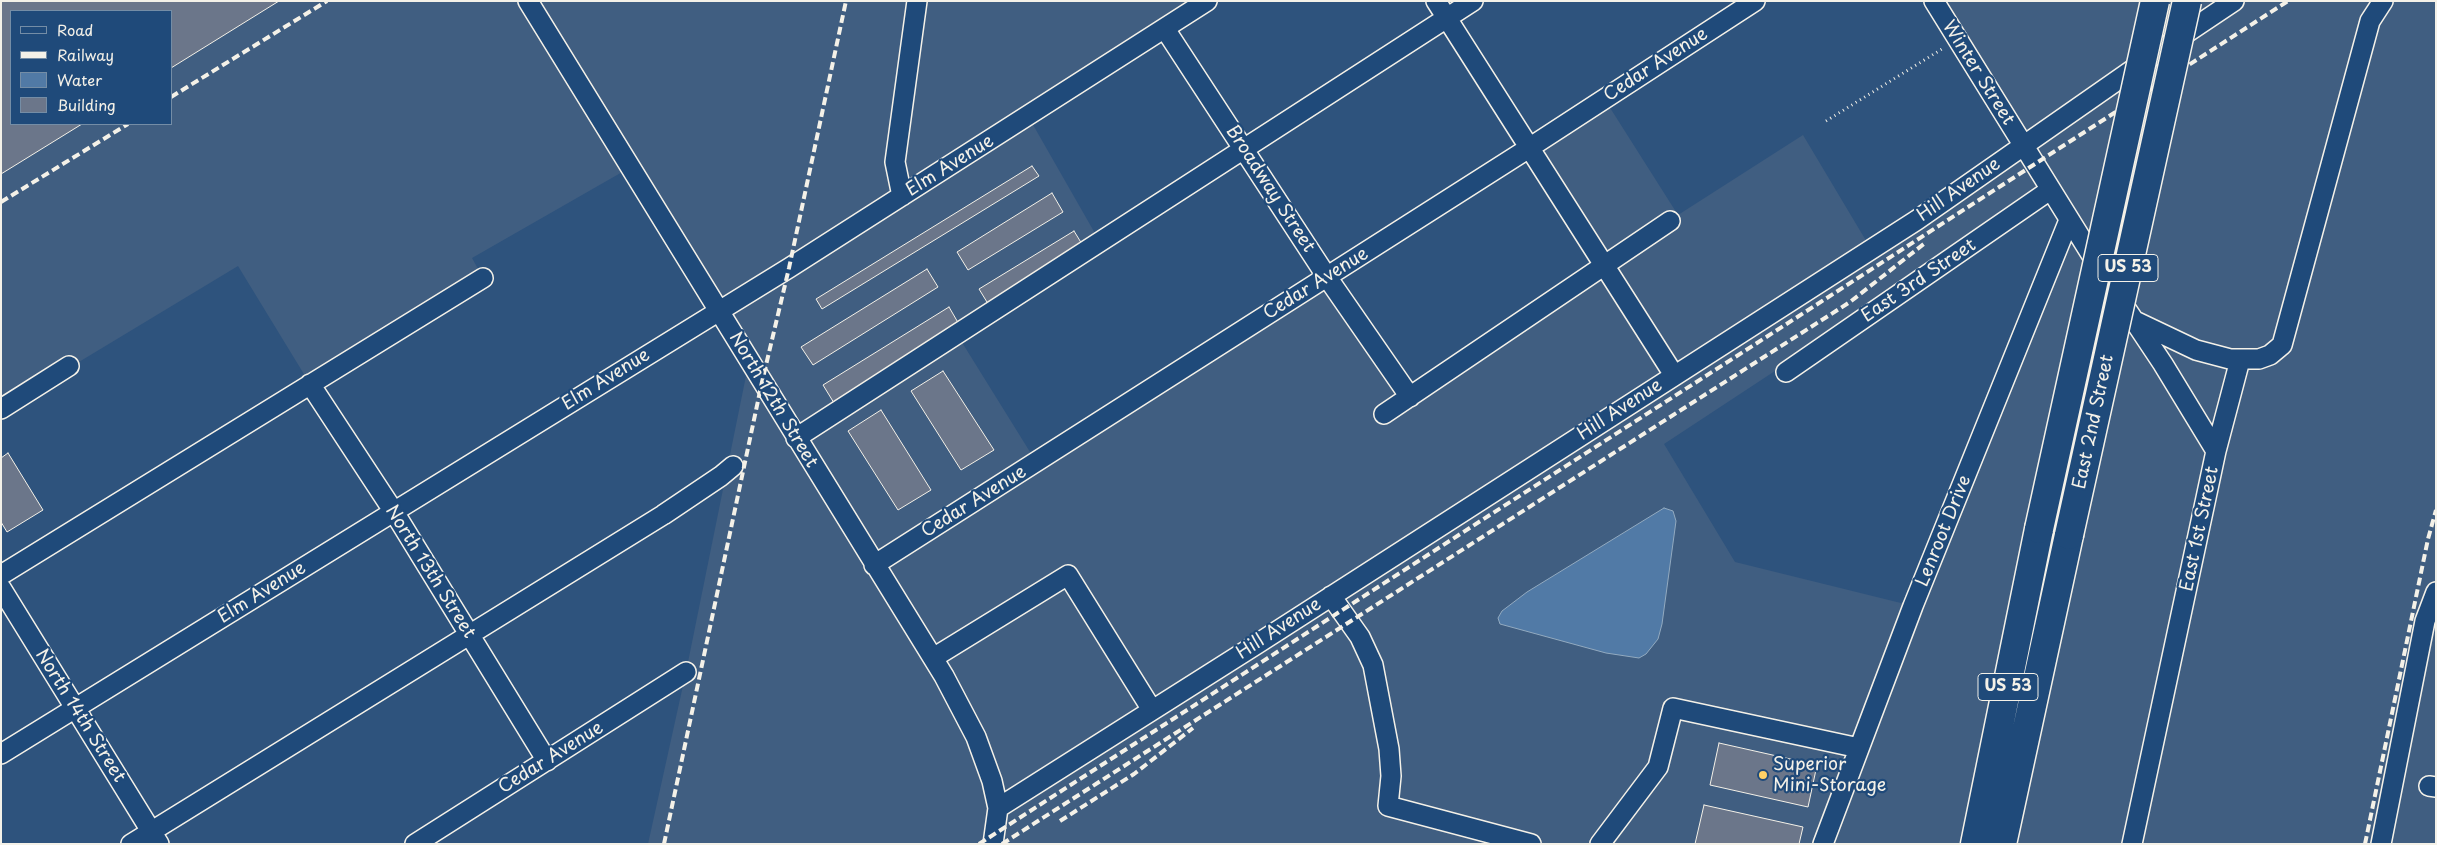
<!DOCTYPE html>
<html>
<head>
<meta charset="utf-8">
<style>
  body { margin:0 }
  #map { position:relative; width:2437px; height:845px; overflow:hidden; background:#2e537d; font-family:"Playpen Sans",sans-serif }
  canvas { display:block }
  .frame { position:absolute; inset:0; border:2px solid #f4f1e8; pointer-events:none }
  .legend { position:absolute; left:10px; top:10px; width:162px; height:115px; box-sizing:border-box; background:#1f4a7a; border:1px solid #748da6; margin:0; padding:6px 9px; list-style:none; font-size:15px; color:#f4f1e8 }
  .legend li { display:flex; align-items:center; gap:10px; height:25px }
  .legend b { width:25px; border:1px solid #748da6 }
</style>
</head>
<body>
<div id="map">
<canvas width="2437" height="845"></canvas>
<div class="frame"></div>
<ul class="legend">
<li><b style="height:6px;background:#1f4a7a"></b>Road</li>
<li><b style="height:6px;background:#f4f1e8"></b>Railway</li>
<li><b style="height:14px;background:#517aa6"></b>Water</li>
<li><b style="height:14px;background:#6b768a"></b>Building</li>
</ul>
</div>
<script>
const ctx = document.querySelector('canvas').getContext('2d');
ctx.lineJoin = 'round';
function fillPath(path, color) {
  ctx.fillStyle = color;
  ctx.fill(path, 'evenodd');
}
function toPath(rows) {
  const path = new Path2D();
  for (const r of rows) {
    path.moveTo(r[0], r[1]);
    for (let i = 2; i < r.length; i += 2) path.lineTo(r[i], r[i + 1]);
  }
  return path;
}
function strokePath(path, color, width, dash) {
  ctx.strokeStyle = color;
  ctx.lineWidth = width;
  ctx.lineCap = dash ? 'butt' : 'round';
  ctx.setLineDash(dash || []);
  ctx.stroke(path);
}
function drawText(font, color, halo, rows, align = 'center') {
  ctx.font = font + ' "Playpen Sans",sans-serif';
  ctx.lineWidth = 4.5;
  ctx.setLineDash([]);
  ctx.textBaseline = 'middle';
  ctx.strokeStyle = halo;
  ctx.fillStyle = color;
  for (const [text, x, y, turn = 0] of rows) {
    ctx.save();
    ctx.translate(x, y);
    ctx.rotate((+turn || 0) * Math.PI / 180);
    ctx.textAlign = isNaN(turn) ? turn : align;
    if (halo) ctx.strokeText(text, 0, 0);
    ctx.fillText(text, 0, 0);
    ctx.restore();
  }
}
fillPath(toPath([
  [1,1,1207,1,1032,123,1100,242,958,336,1035,460,1327,277,1410,397,1605,266,1529,148,1607,103,1678,215,1803,135,1871,249,2023,146,1934,1,2436,1,2436,844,2002,844,2069,535,2039,529,1975,844,648,844,686,672,749,361,631,167,472,258,483,278,310,384,238,266,1,409],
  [11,11,171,11,171,124,11,124],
  [2050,190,2069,220,1913,606,1735,562,1664,444]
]), '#405e81');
const water = toPath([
  [1664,508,1673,511,1676,521,1662,624,1658,639,1646,654,1639,658,1606,653,1500,624,1498,618,1502,611,1527,592,1664,508]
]);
fillPath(water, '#517aa6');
strokePath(water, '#92aac0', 1);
const building = toPath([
  [1,1,279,1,171,68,171,11,11,11,11,124,82,124,1,174,1,1],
  [1032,166,1039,176,822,309,816,299,1032,166],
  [1052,193,1063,212,968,270,957,252,1052,193],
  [1074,231,1085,249,990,307,979,289,1074,231],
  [927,269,938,287,813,365,801,347,927,269],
  [949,307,960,326,834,403,823,385,949,307],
  [943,371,994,450,961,470,911,391,943,371],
  [881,410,931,490,898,510,848,431,881,410],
  [8,453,43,510,7,532,1,522,1,458,8,453],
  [1719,743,1817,765,1808,807,1710,785,1719,743],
  [1704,805,1803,827,1799,844,1695,844,1704,805]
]);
fillPath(building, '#6b768a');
strokePath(building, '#f4f1e8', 1);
const minor = toPath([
  [528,1,944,676,976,737,992,781,998,808,993,844],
  [1436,1,1674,375],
  [1934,1,2107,280,2163,364,2216,451],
  [1165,29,1327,277,1410,397],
  [902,196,895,162,917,1],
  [2135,321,2196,350,2230,359,2259,359,2270,355,2282,345,2370,21,2383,1],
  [1786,372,2050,190],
  [310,384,394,512,547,761],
  [1,409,69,366],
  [1384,414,1670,221],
  [796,438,1473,1],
  [874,565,1529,148,1755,1],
  [1,575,483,278],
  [1,588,159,844],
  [1331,596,1360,637,1373,665,1389,749,1391,776,1388,806,1531,844],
  [933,658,1068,575,1152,710],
  [1,754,789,268,1207,1],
  [2429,786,2436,787],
  [998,808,1257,644,1917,220,2155,54,2234,1],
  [131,844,663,515,721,476,733,466],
  [415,844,686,672],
  [1600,844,1658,767,1673,708,1859,748],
  [1823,844,1913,606,2069,220],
  [2132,844,2216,451,2240,360],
  [2381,844,2425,621,2436,592]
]);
const highway = toPath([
  [1975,844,2039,529],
  [2002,844,2069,535]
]);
strokePath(minor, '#f4f1e8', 22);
strokePath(highway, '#f4f1e8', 31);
strokePath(toPath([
  [1826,121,1942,49]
]), '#f4f1e8', 3, [1, 4]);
strokePath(minor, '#1f4a7a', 19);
strokePath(highway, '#1f4a7a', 28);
strokePath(toPath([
  [171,97,327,1],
  [1,202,128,124],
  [1060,821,1134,774,1193,728],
  [664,844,762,382,789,268,846,1],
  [979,844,2288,1],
  [1002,844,1850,302,1925,243],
  [2365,844,2428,539,2436,510]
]), '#f4f1e8', 4, [8, 4]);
const highwayBridge = toPath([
  [2039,529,2155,1],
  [2069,535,2187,1]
]);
strokePath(highwayBridge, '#f4f1e8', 31, []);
strokePath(highwayBridge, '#1f4a7a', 28);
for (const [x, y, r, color] of [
  [1763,775,5,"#ffd166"]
]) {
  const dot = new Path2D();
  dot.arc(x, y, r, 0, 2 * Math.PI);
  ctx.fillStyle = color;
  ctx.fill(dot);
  strokePath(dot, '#1f4a7a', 2);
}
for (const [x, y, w] of [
  [2128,268,60],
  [2008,687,60]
]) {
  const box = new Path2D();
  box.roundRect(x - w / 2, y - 13.5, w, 27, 4);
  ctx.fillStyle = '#1f4a7a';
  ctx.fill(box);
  strokePath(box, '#f4f1e8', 1);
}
drawText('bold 16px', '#f4f1e8', null, [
  ["US 53",2128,268],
  ["US 53",2008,687]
]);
drawText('18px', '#f4f1e8', '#1f4a7a', [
  ["Cedar Avenue",1656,65,-33],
  ["Winter Street",1978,73,58],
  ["Elm Avenue",950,166,-32],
  ["Broadway Street",1270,189,57],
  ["Hill Avenue",1959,190,-35],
  ["East 3rd Street",1919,281,-34],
  ["Cedar Avenue",1316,284,-32],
  ["Elm Avenue",606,380,-32],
  ["North 12th Street",773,400,59],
  ["Hill Avenue",1620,410,-33],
  ["East 2nd Street",2094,422,-78],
  ["Cedar Avenue",974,502,-32],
  ["East 1st Street",2200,529,-78],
  ["Lenroot Drive",1944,531,-68],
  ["North 13th Street",430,572,58],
  ["Elm Avenue",262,593,-32],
  ["Hill Avenue",1279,629,-33],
  ["North 14th Street",80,716,58],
  ["Cedar Avenue",551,758,-32]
]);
drawText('18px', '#f4f1e8', '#1f4a7a', [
  ["Superior",1773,765],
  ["Mini-Storage",1773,786]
], 'left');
</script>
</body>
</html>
